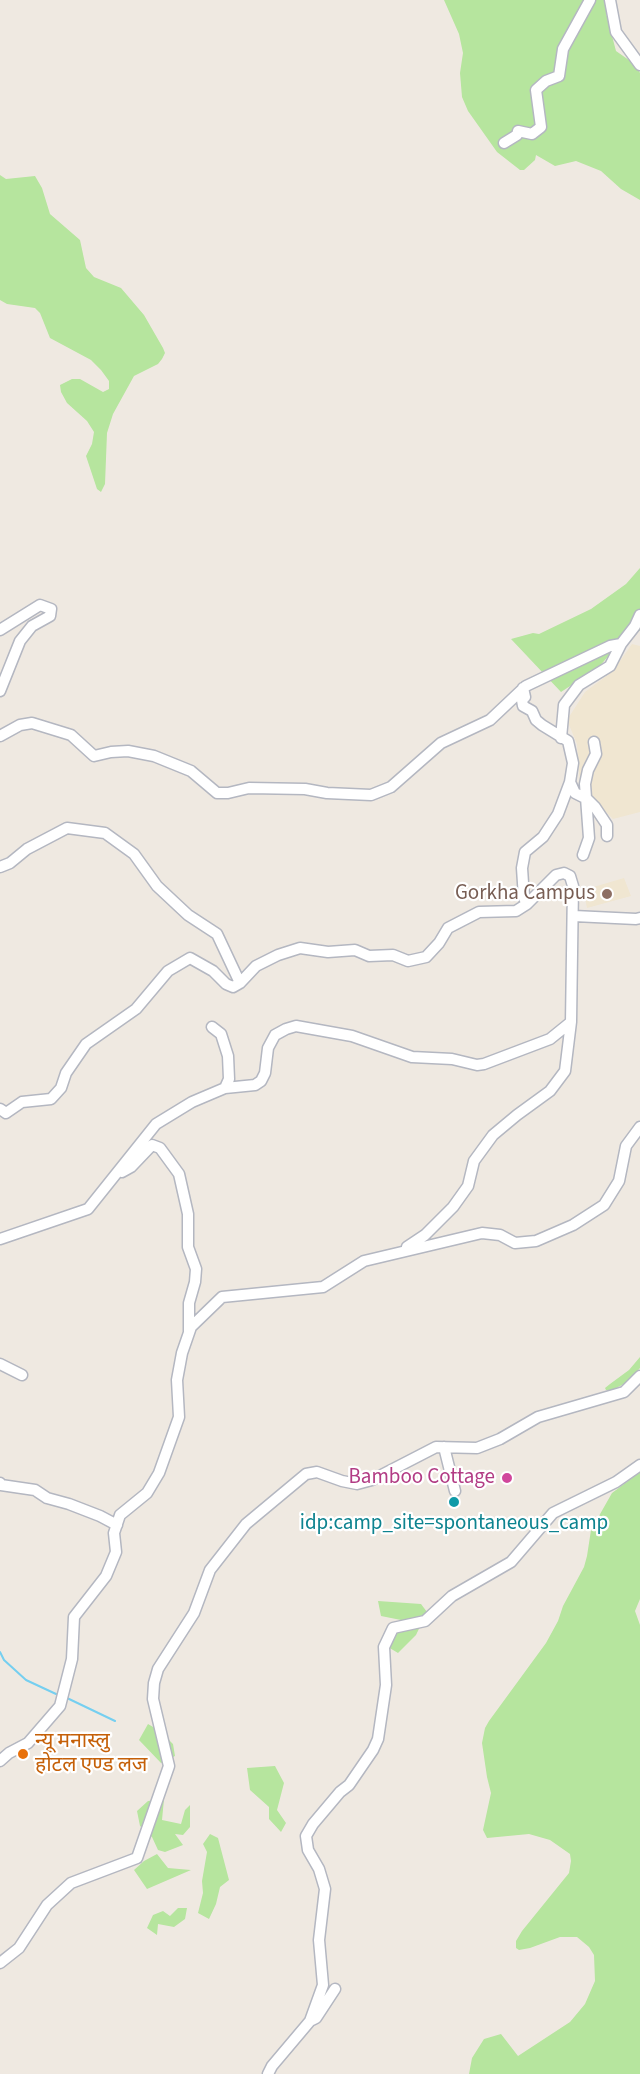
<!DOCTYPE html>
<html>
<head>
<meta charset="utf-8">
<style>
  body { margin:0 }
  canvas { display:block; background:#efe9e1 }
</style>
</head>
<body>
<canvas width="640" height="2074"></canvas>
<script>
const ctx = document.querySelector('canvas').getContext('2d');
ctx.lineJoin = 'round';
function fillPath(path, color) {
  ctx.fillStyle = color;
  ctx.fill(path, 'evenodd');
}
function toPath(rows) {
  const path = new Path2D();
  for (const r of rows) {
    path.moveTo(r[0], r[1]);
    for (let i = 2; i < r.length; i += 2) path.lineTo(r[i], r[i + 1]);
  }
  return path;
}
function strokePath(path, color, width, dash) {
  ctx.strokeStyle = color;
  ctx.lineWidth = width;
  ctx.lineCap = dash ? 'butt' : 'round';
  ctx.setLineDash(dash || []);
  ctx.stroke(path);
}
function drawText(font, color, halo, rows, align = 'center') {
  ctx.font = font + ' "Source Sans 3","Noto Sans Devanagari",sans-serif';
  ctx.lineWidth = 4.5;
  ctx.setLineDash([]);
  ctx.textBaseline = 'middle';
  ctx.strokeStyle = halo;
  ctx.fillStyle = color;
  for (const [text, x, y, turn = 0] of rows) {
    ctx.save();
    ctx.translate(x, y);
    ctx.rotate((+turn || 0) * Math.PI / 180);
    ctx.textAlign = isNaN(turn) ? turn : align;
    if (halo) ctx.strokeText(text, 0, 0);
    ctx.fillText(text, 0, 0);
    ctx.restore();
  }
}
fillPath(toPath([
  [632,644,640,646,640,812,613,819,580,787,577,744,567,720,585,692,613,671],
  [624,878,631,896,587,908,584,893,590,888]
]), '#f0e6d1');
fillPath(toPath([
  [444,0,607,0,606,13,616,51,636,65,640,73,640,200,621,189,601,171,576,161,555,166,536,155,535,160,524,170,520,170,497,152,468,111,462,97,460,73,463,53,459,34],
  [0,175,6,179,35,176,42,188,50,214,80,240,86,268,94,277,121,288,144,315,163,348,165,353,162,359,158,364,134,376,113,414,107,433,105,484,101,492,97,489,86,456,92,444,94,432,87,421,67,403,61,392,60,385,72,379,80,379,103,392,109,389,109,381,101,370,91,360,50,338,40,313,35,308,7,304,0,300],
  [640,568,640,631,638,630,621,641,599,667,561,692,511,639,533,633,539,634,591,609,626,584],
  [640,1357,640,1368,628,1382,612,1390,606,1390,605,1388,610,1384,629,1370],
  [640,1472,640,1599,635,1611,640,1625,640,2074,469,2074,472,2058,484,2039,501,2034,518,2056,570,2022,585,2004,595,1981,594,1955,589,1947,577,1937,560,1937,530,1948,519,1950,516,1948,516,1941,522,1931,569,1873,571,1861,570,1854,550,1840,529,1834,487,1838,483,1830,491,1793,487,1777,482,1743,485,1728,489,1721,546,1643,558,1621,563,1606,584,1567,587,1556,591,1530,612,1493],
  [378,1601,421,1604,427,1612,416,1635,398,1653,388,1647,392,1634,406,1621,381,1616],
  [148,1724,160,1731,173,1744,175,1756,161,1763,139,1740],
  [275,1766,284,1783,277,1810,286,1823,281,1832,269,1819,269,1807,250,1790,247,1768],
  [164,1799,162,1820,181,1824,185,1810,190,1805,190,1827,183,1835,175,1834,183,1845,165,1852,158,1850,152,1837,140,1826,137,1811,148,1801],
  [210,1834,218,1838,229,1880,220,1887,216,1904,209,1919,198,1913,203,1893,202,1881,207,1852,203,1844],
  [157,1854,168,1868,191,1870,147,1889,134,1870,144,1861],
  [178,1908,187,1908,185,1919,174,1927,158,1924,157,1935,147,1928,153,1915,163,1911,170,1916]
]), '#b6e59e');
strokePath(toPath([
  [0,1652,4,1660,26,1680,56,1694],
  [67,1698,115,1721]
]), '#75cff0', 2);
const minor = toPath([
  [610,0,616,32,640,65],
  [504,143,517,135,518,131,532,134,541,127,536,90,546,81,559,76,563,49,590,0],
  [0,630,40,605,51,609,50,616,32,626,20,641,0,691],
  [523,688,525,697,522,700,523,706,532,711,536,720,542,725,568,741,573,763,570,782,575,793,587,799,595,807,607,825,607,836],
  [0,736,20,725,32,723,71,735,94,756,111,752,128,751,154,756,191,771,217,793,228,793,249,788,305,789,327,793,371,795,391,787,441,743,490,720,526,686,610,646,621,644],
  [561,738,564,705,579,685,610,666,621,644,635,626,640,615],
  [583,855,589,838,585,784,588,770,596,754,594,742],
  [0,867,10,863,27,849,67,828,105,833,134,854,157,886,188,915,217,934,240,983],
  [574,916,636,919,640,918],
  [212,1027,221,1034,228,1056,229,1079,225,1088],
  [0,1109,6,1113,22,1102,51,1099,61,1088,66,1073,86,1044,136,1009,168,971,190,958,213,971,226,984,233,987,240,983,256,966,278,955,300,948,328,952,355,950,369,956,393,955,408,961,426,957,439,943,448,928,479,912,516,911,527,904],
  [122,1172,131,1167,152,1145,160,1148,179,1174,188,1214,188,1247,196,1269,195,1282,189,1303,189,1332],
  [0,1239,88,1209,156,1124,192,1102,225,1088,255,1085,261,1081,265,1073,268,1048,275,1035,286,1029,296,1026,352,1036,412,1057,452,1059,477,1065,484,1064,550,1039,571,1022,573,886,570,876,564,873,556,875,527,904,524,898,522,868,525,852,543,837,558,814,570,782],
  [407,1247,425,1235,453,1207,468,1186,474,1161,493,1135,517,1115,550,1091,565,1071,571,1022],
  [0,1364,22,1375],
  [444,1447,455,1491],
  [0,1483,1,1485,35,1490,47,1498,69,1504,100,1516,117,1525],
  [0,1761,9,1753,28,1743,60,1706,72,1659,74,1617,106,1576,116,1552,114,1533,120,1515,147,1493,159,1473,179,1417,177,1380,182,1353,191,1327,222,1297,323,1287,364,1261,482,1233,500,1235,515,1243,536,1241,573,1225,604,1205,619,1181,626,1146,640,1127],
  [0,1963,19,1948,47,1905,71,1883,137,1858,169,1766,153,1699,154,1683,158,1669,194,1613,210,1570,246,1524,306,1474,317,1472,342,1481,357,1484,372,1480,436,1447,477,1448,500,1439,538,1417,624,1392,640,1376],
  [312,2020,316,2018,335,1989],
  [268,2074,272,2066,310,2021,323,1985,319,1940,325,1889,319,1869,308,1850,306,1836,313,1824,340,1792,349,1785,373,1750,378,1739,386,1685,384,1647,393,1628,425,1621,452,1596,511,1562,553,1513,616,1482,640,1465]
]);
strokePath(minor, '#b4b7c1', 13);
strokePath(minor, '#fff', 10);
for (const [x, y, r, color] of [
  [607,894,6,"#8d6e63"],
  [507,1478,6,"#d1479c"],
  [454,1502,6,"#0f9aa8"],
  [23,1754,6,"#e8710a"]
]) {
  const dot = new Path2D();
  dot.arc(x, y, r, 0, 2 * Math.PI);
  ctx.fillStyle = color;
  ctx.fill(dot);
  strokePath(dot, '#fff', 2);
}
drawText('21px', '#785e54', '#fff', [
  ["Gorkha Campus",595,894]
], 'right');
drawText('21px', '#b23c85', '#fff', [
  ["Bamboo Cottage",495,1478]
], 'right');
drawText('21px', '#0d838f', '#fff', [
  ["idp:camp_site=spontaneous_camp",454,1524]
]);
drawText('21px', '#c56008', '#fff', [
  ["न्यू मनास्लु",35,1742],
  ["होटल एण्ड लज",35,1766]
], 'left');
</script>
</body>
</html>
